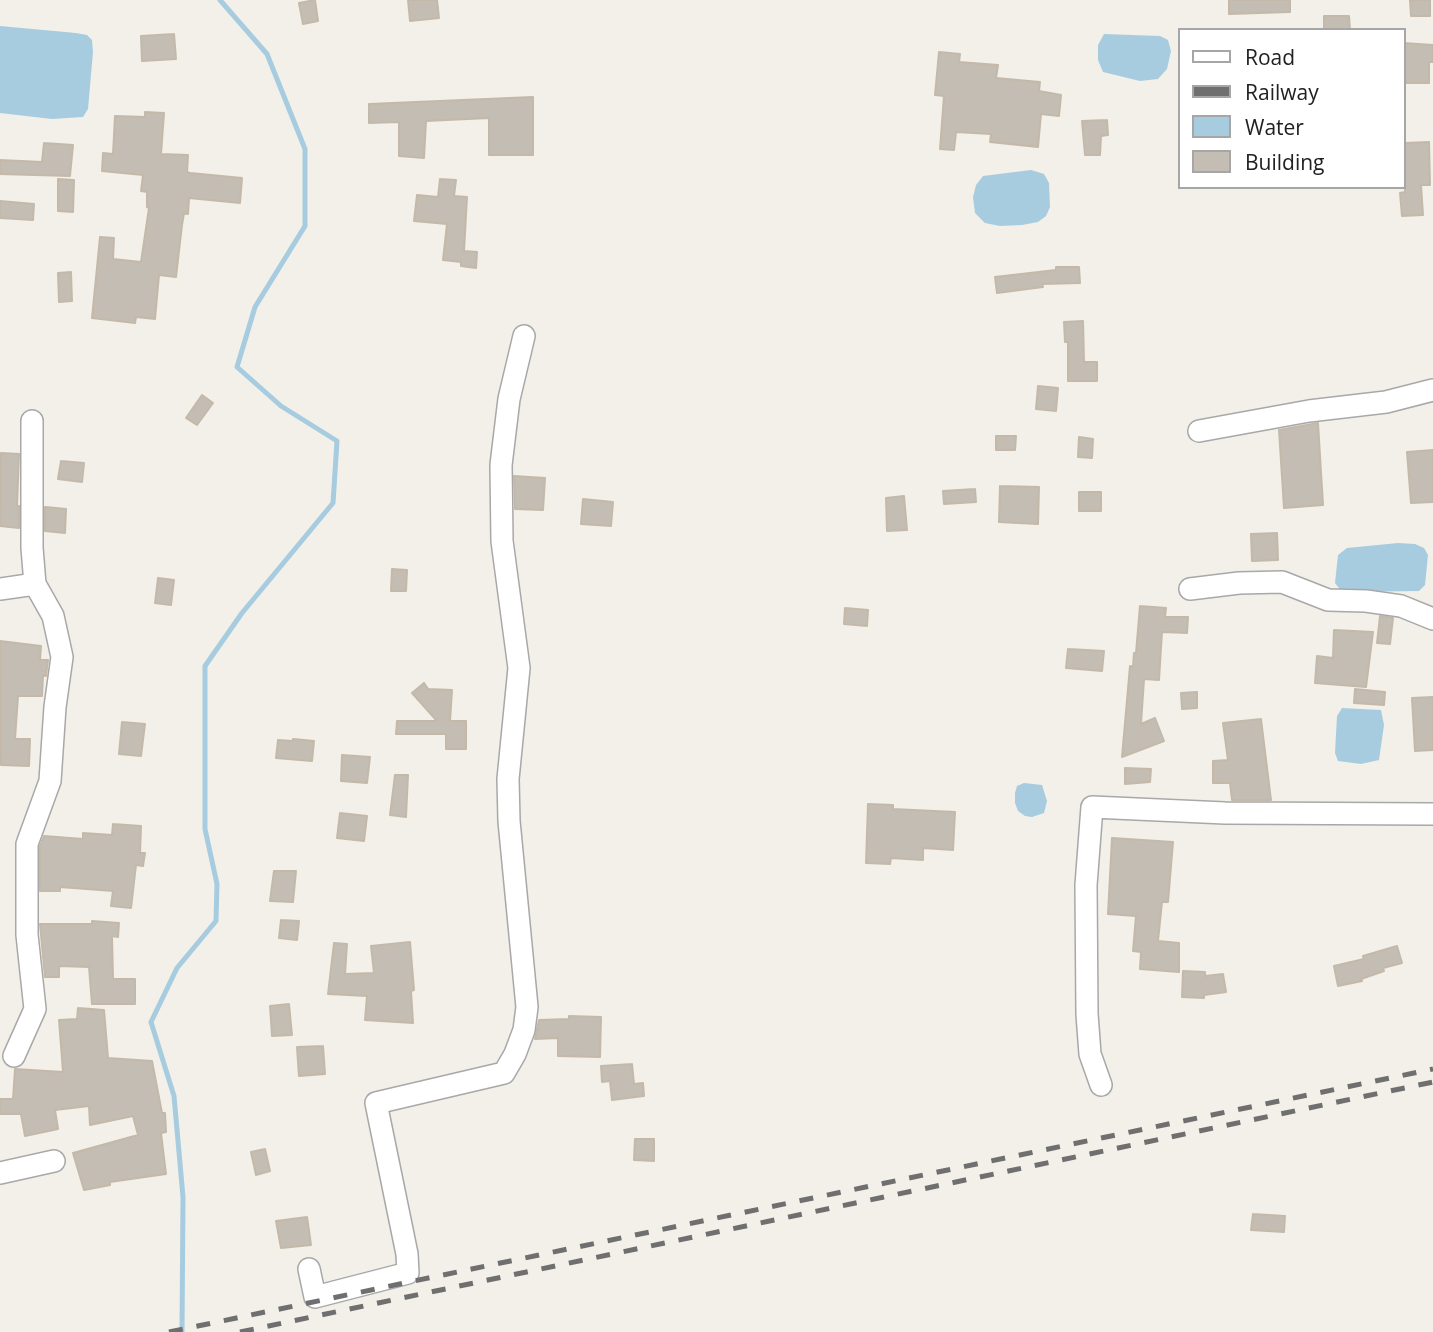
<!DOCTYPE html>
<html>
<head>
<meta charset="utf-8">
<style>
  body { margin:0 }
  #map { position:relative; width:1433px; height:1332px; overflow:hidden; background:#f2f0e8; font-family:"Open Sans",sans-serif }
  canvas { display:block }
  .legend { position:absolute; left:1178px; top:28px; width:228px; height:161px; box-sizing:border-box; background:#fff; border:2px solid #a6a6a6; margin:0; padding:9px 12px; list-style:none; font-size:21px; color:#212121 }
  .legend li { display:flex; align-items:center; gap:14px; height:35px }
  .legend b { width:35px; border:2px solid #a6a6a6 }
</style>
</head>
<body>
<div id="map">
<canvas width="1433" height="1332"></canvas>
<ul class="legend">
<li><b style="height:9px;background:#fff"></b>Road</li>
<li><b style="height:9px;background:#6f6f6f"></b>Railway</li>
<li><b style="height:19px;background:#a7cce0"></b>Water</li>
<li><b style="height:19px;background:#c3bdb4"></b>Building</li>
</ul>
</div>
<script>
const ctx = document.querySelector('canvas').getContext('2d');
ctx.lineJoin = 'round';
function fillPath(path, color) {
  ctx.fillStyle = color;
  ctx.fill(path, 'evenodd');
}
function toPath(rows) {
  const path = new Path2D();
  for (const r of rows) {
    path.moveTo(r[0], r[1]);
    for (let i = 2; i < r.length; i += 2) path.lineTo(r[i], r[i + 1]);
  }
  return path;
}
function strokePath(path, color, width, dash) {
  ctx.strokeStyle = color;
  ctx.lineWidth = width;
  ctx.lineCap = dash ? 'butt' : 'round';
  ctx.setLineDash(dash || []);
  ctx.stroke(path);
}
fillPath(toPath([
  [0,26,76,33,87,35,92,40,93,52,88,109,83,117,52,119,0,113],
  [1104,34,1160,36,1168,40,1171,51,1167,69,1158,79,1140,81,1103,72,1098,60,1098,45],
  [1031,170,1044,174,1049,183,1050,207,1046,216,1038,222,1022,225,1000,226,985,223,975,213,973,197,976,185,983,176],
  [1398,543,1415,544,1424,548,1428,555,1425,585,1419,591,1342,592,1335,583,1338,555,1347,548],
  [1342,708,1381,710,1384,725,1379,760,1361,764,1338,761,1335,753,1336,734,1337,716],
  [1024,783,1042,785,1047,801,1044,813,1032,817,1025,816,1018,811,1015,803,1015,793,1017,786]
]), '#a7cce0');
strokePath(toPath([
  [182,1332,183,1197,174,1096,151,1022,177,968,216,921,217,884,205,829,205,666,242,613,333,503,337,441,281,406,237,367,255,307,305,226,305,149,267,54,220,0]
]), '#a7cce0', 5);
const building = toPath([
  [315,0,318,21,303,24,299,3,315,0],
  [408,0,437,0,439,18,410,21,408,0],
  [1229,0,1290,0,1290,12,1229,14,1229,0],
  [1410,0,1430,0,1430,16,1411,16,1410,0],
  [1324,16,1349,16,1350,30,1324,30,1324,16],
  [174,34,176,59,142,61,141,36,174,34],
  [1403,43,1433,45,1433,62,1429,62,1429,83,1403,83,1403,43],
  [939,52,960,54,959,62,998,65,996,78,1040,82,1039,91,1061,95,1059,116,1041,114,1038,147,990,142,991,134,956,132,954,150,940,149,944,96,935,95,939,52],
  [533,97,533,155,489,155,489,118,426,121,424,158,399,156,399,122,369,123,369,104,533,97],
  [145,112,164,113,161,154,188,155,187,172,190,173,242,178,240,203,189,198,188,214,184,213,182,225,176,277,159,275,155,319,136,317,135,323,92,318,100,237,114,238,113,259,141,262,149,208,147,207,147,192,141,191,143,175,102,171,103,153,113,154,115,116,145,117,145,112],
  [1107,120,1108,135,1101,136,1100,155,1085,155,1082,121,1107,120],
  [1429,142,1430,185,1421,185,1423,215,1402,216,1400,193,1405,192,1405,143,1429,142],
  [44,143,73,145,70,176,0,174,0,160,42,162,44,143],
  [58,179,74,180,73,212,58,211,58,179],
  [440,179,456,180,454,196,467,197,464,251,477,252,476,268,461,266,461,262,443,260,447,224,414,221,417,195,438,197,440,179],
  [0,201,34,204,33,220,0,218,0,201],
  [1056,267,1079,267,1080,283,1042,284,1043,287,997,293,995,277,1056,270,1056,267],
  [71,272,72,301,59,302,58,273,71,272],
  [1083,321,1084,362,1097,362,1097,381,1068,381,1068,342,1065,342,1064,322,1083,321],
  [1038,386,1058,388,1056,411,1036,409,1038,386],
  [202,395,213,403,197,425,186,418,202,395],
  [1318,423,1323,505,1284,508,1279,430,1318,423],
  [996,436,1016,436,1015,450,996,450,996,436],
  [1079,437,1093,439,1092,458,1078,457,1079,437],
  [1433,450,1433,502,1411,503,1407,452,1433,450],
  [1,453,19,454,17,506,19,506,19,528,0,526,1,453],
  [61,461,84,463,82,482,58,479,61,461],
  [514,476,545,478,543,510,515,509,514,476],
  [1000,486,1039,487,1038,524,999,522,1000,486],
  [975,489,976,502,944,504,943,491,975,489],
  [1079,492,1101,492,1101,511,1079,511,1079,492],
  [904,496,907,530,887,531,886,498,904,496],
  [583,499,613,502,611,526,581,524,583,499],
  [45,507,66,509,65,533,45,531,45,507],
  [1277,533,1278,560,1252,561,1251,534,1277,533],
  [392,569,407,570,406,591,391,591,392,569],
  [158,578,174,580,171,605,155,603,158,578],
  [1140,606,1166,608,1165,617,1188,617,1187,633,1162,632,1159,680,1144,679,1141,724,1155,718,1164,741,1122,757,1130,666,1133,667,1134,653,1136,653,1140,606],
  [845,608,868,610,867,626,844,624,845,608],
  [1380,616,1393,618,1390,644,1377,643,1380,616],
  [1334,630,1373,632,1366,687,1315,683,1317,656,1333,658,1334,630],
  [0,641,41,646,40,660,48,660,46,676,43,675,42,696,18,696,15,739,30,739,29,766,1,765,0,641],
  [1068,649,1104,651,1102,671,1066,668,1068,649],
  [424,683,428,689,452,690,450,721,466,721,466,749,446,749,446,734,396,734,397,721,437,721,412,693,424,683],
  [1355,689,1385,692,1384,705,1354,703,1355,689],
  [1197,692,1197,708,1182,709,1181,693,1197,692],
  [1433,697,1433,750,1415,751,1412,698,1433,697],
  [1261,719,1271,800,1232,800,1230,783,1213,783,1213,761,1228,760,1223,723,1261,719],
  [122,722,145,724,141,756,119,754,122,722],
  [293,739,314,741,312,761,276,758,278,740,293,741,293,739],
  [342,755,370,757,367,783,341,781,342,755],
  [1125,768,1151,769,1150,782,1125,784,1125,768],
  [395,775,408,775,406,817,390,815,395,775],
  [868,804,893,805,893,809,955,812,953,850,923,848,923,860,891,858,890,864,866,863,868,804],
  [340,813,367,816,364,841,337,838,340,813],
  [113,824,141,826,140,853,145,853,143,866,136,865,131,908,111,906,113,891,60,887,60,891,40,891,40,846,44,836,83,839,83,833,112,835,113,824],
  [1112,838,1173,842,1168,902,1162,902,1158,941,1179,943,1179,972,1140,969,1141,952,1133,951,1136,916,1108,914,1112,838],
  [274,871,296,871,293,902,270,901,274,871],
  [281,920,299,921,297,940,279,938,281,920],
  [92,921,119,923,118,937,112,936,113,979,135,979,135,1004,92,1004,89,967,59,966,59,977,45,977,40,924,92,924,92,921],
  [410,942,414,990,411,991,413,1023,365,1020,367,996,328,994,334,943,347,944,345,974,374,973,371,946,410,942],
  [1397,946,1402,963,1383,968,1384,971,1361,979,1362,981,1338,986,1334,966,1364,959,1363,956,1397,946],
  [1183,971,1205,972,1205,976,1223,974,1226,992,1204,995,1204,998,1182,997,1183,971],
  [289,1004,292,1035,272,1036,270,1006,289,1004],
  [78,1008,104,1010,108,1058,152,1061,162,1113,165,1113,166,1132,161,1133,166,1174,110,1182,110,1185,84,1190,73,1153,138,1135,133,1116,90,1125,89,1106,55,1110,58,1129,25,1136,21,1114,0,1114,0,1099,13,1099,15,1069,63,1072,59,1020,77,1019,78,1008],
  [569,1016,601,1017,600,1057,558,1056,558,1038,535,1039,539,1020,569,1019,569,1016],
  [323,1046,325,1074,299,1076,297,1047,323,1046],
  [632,1064,634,1084,643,1083,644,1096,612,1100,610,1081,602,1082,601,1066,632,1064],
  [635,1139,654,1139,654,1161,634,1160,635,1139],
  [265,1149,270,1171,256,1175,251,1152,265,1149],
  [1253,1214,1285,1216,1284,1232,1251,1230,1253,1214],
  [307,1217,311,1245,281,1248,276,1221,307,1217]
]);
fillPath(building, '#c3bdb4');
strokePath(building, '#c4b9a9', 2);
const street = toPath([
  [1199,431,1309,411,1386,402,1433,390],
  [0,589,35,584,32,548,32,421],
  [1190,589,1239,583,1282,582,1328,600,1366,601,1401,606,1433,619],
  [14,1056,35,1009,27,935,27,844,50,781,55,707,62,657,53,616,35,584],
  [1101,1085,1090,1054,1087,1014,1086,885,1092,807,1225,813,1433,814],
  [0,1173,54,1161],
  [309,1269,315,1297,408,1273,407,1254,376,1103,504,1073,515,1054,524,1030,527,1007,509,821,508,779,519,668,502,541,501,465,509,399,524,336]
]);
strokePath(street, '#a8a8a8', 24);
strokePath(street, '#fff', 21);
strokePath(toPath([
  [169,1332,1433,1069],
  [240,1332,1433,1082]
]), '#6f6f6f', 5, [14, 14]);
</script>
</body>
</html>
